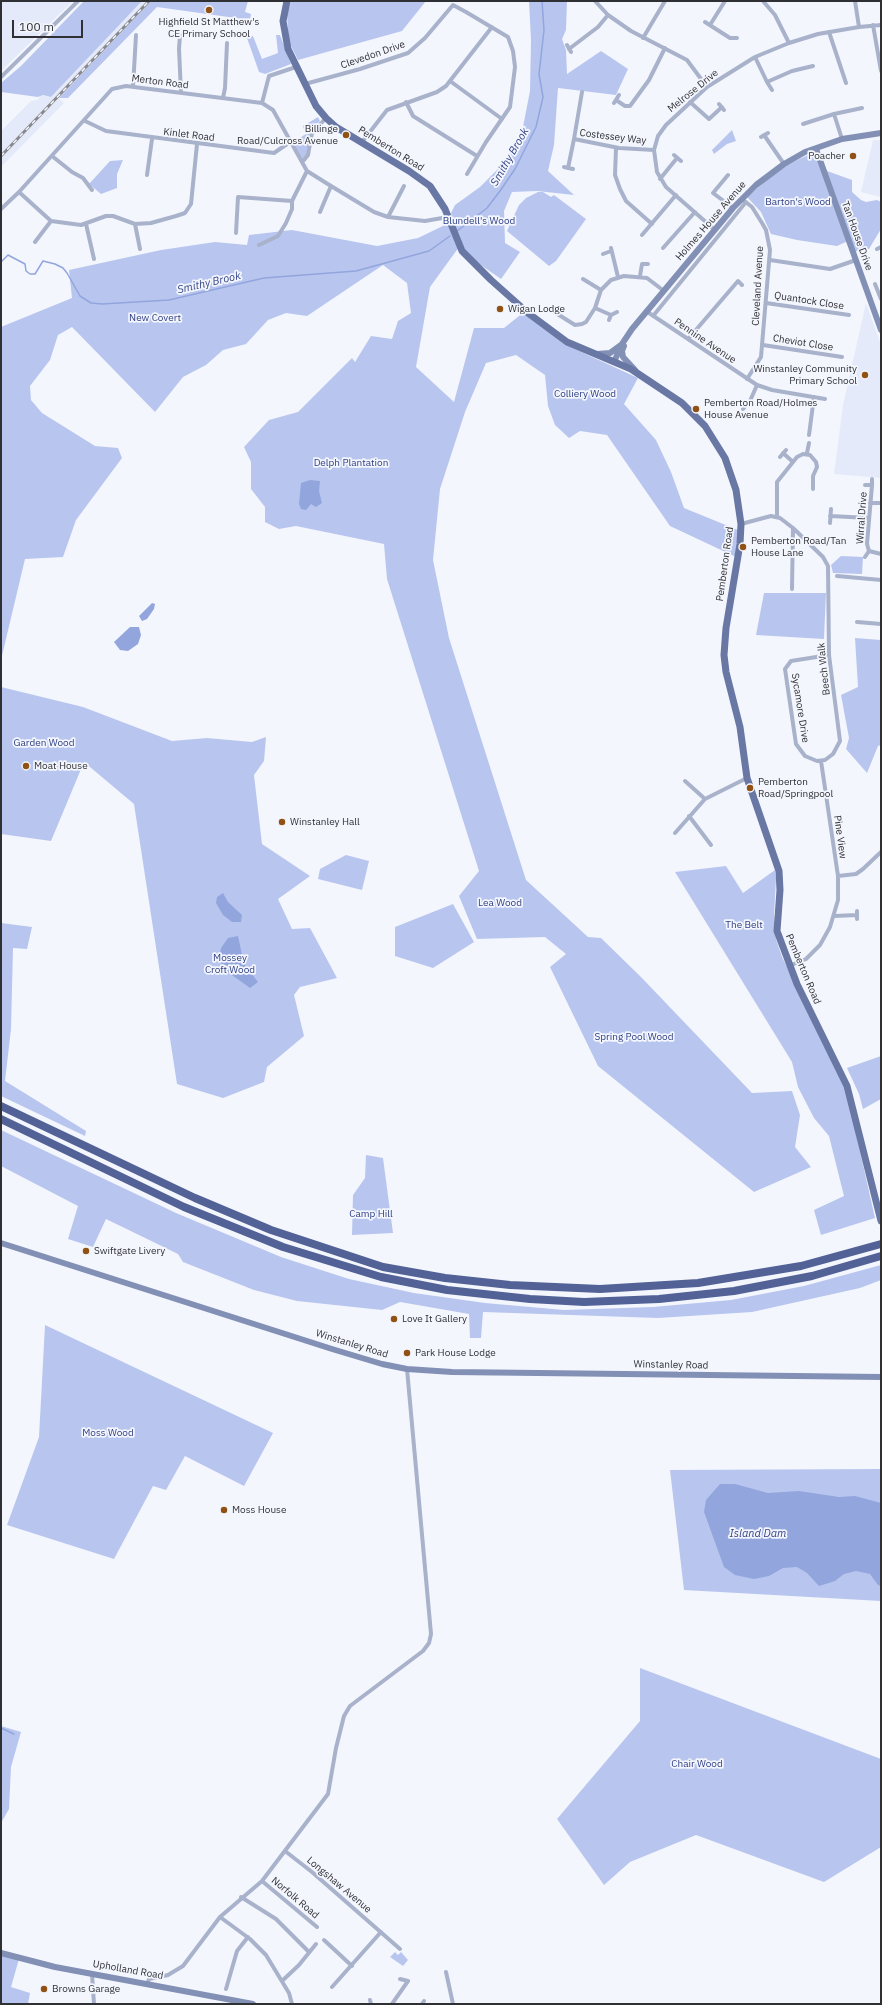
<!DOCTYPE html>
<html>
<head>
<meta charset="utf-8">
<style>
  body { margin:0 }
  #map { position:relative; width:882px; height:2005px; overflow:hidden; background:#f4f6fe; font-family:"IBM Plex Sans",sans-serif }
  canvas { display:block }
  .frame { position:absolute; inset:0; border:2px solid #2f3034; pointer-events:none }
  .scale { position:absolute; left:12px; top:20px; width:71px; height:18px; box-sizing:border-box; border:2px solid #2f3034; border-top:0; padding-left:5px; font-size:12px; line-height:14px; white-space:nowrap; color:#2f3034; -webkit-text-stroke:3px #f4f6fe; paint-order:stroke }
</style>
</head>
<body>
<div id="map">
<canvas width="882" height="2005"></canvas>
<div class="frame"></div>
<div class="scale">100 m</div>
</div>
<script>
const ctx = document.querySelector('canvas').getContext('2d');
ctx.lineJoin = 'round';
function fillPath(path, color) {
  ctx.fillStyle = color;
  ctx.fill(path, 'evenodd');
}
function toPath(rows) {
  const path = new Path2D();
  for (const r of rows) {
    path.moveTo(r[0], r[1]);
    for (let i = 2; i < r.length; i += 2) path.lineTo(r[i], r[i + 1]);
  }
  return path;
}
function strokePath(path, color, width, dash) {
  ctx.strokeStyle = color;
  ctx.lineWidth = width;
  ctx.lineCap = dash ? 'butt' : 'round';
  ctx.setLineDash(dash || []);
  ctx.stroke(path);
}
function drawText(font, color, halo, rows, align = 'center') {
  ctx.font = font + ' "IBM Plex Sans",sans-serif';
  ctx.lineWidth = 3.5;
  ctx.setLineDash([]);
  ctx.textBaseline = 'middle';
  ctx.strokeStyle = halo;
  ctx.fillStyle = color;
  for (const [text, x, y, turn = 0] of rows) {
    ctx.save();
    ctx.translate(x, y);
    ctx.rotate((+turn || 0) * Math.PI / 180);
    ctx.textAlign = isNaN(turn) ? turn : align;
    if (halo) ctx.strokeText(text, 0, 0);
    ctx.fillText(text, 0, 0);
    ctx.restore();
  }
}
fillPath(toPath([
  [1,1,73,1,1,71],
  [142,1,151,1,59,98,64,103,1,167,1,131,31,101,37,100,42,95,51,97],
  [873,140,881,140,881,197,861,192],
  [866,303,881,345,881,478,834,474,843,405]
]), '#e4eafa');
fillPath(toPath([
  [84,1,142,1,51,97,43,95,38,97,1,92,1,83,21,66],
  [151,1,248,1,245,12,251,14,250,20,157,7,68,98,59,98],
  [291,1,426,1,402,31,298,60,289,42,288,31,287,14],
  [529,1,567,1,566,30,562,39,566,50,567,74,601,51,628,69,616,95,558,88,554,145,548,171,574,195,537,191,512,192,504,211,505,243,520,252,501,279,462,252,451,213,455,205,480,187,503,164,522,132,530,91,531,40],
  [276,35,280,35,291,64,265,74,259,72,247,38,253,36,262,59,278,53],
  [318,117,320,121,318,123,306,130,304,129,303,126],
  [732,130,736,141,727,144,714,154,712,150],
  [312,133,307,155,301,160,293,144,304,135],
  [819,150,827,171,852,180,852,192,861,200,866,202,877,200,881,202,881,229,869,249,852,252,848,241,837,246,797,240,771,234,761,212,747,197,782,167],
  [123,160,117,174,117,188,101,194,89,184,110,161],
  [538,192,543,192,551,197,554,195,586,219,556,261,549,266,507,231,519,205,526,198],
  [449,223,459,247,430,287,416,367,454,402,474,328,504,328,524,312,564,344,638,378,624,404,656,440,671,472,684,508,738,530,736,557,670,526,607,435,580,431,569,438,555,425,548,406,545,375,516,355,486,363,465,412,440,489,433,560,449,638,526,880,588,937,601,938,641,977,752,1093,792,1091,800,1115,795,1147,811,1167,754,1192,598,1066,550,967,566,954,545,937,477,939,459,896,479,871,387,579,384,544,296,526,279,529,265,522,265,507,251,489,251,462,244,447,269,420,298,412,352,358,355,362,371,336,392,339,398,321,411,313,407,283,383,265,307,316,286,313,268,320,246,344,223,350,206,365,183,377,155,412,72,327,58,335,50,360,30,386,31,400,42,413,95,446,118,448,122,458,76,520,63,557,25,559,1,660,1,327,72,298,69,270,161,250,215,242,247,245,249,235,292,230,377,246,418,238],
  [841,556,863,557,862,574,833,573,831,565],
  [764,593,826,593,824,639,756,635],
  [855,638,881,640,881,745,878,746,867,773,846,749,849,738,841,695,858,687],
  [1,687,83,707,172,741,207,738,252,742,266,737,264,761,254,775,262,844,310,876,278,899,292,929,310,928,337,978,300,987,294,995,304,1036,267,1067,264,1082,223,1098,177,1084,134,804,84,762,51,841,1,834],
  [346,855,369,861,362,890,318,879,320,869],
  [726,866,743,893,775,870,776,879,774,915,776,939,782,957,845,1085,875,1218,821,1235,814,1210,844,1196,829,1136,814,1118,798,1087,792,1062,675,872],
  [453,904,474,942,433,968,395,956,395,927],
  [1,923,32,927,27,949,13,948,11,1029,5,1081,86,1131,85,1136,1,1096],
  [881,1056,881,1099,863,1109,859,1094,847,1068],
  [1,1130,176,1213,281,1257,349,1279,414,1293,485,1303,564,1310,653,1307,731,1300,804,1286,881,1265,881,1280,860,1288,752,1312,658,1318,483,1312,481,1338,470,1338,469,1314,400,1302,382,1310,297,1301,254,1290,183,1262,178,1254,106,1219,93,1247,68,1239,78,1206,1,1166],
  [366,1155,383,1158,393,1233,352,1235,353,1195,365,1178],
  [45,1325,273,1433,244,1486,185,1456,166,1490,153,1486,114,1559,7,1525,39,1437],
  [881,1469,881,1601,684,1590,670,1470],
  [640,1668,881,1759,881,1847,824,1882,696,1835,630,1862,604,1885,557,1819,640,1721],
  [1,1726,21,1732,11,1767,9,1809,1,1823],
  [395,1952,398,1955,401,1952,408,1960,403,1966,390,1957],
  [1,1955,19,1959,11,1987,30,1993,28,2004,1,2004]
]), '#b8c6ef');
fillPath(toPath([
  [310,480,320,481,319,491,322,503,316,507,311,504,306,510,301,509,299,504,301,483],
  [152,603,155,604,154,609,147,619,142,621,139,616],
  [130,627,139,627,141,635,138,644,128,651,120,650,114,642],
  [223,893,228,902,242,915,241,922,232,922,223,915,216,903,217,897],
  [238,936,244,964,258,982,250,988,225,970,219,959,221,948,228,938],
  [720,1484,735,1484,768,1493,799,1491,839,1497,855,1496,881,1503,881,1586,878,1585,870,1574,856,1571,844,1574,835,1581,819,1586,807,1573,797,1567,783,1568,769,1576,754,1579,735,1575,724,1567,704,1512,706,1500]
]), '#92a5dd');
strokePath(toPath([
  [457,231,487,208,500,191,515,169,536,127,543,97,539,74,544,30,542,1],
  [1,262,8,255,25,264,26,271,30,274,35,274,43,261,55,264,63,268,67,273,80,296,91,303,102,304,169,300,264,278,356,271,429,251,450,236],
  [1,1728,14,1734]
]), '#92a5dd', 1.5);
strokePath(toPath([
  [595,1,608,15,631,31,687,60,707,87],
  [763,1,775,15,789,43],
  [855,1,859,27],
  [705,22,730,38,737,38],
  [710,25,725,1],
  [873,25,881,71],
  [829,32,846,83],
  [180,35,179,49,181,92],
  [643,38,665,1],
  [567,45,571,52],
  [569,49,598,27,608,15],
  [755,57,767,82,792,71,813,66],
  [1,77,78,1],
  [450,81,502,119],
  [767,82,772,90],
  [305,84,360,69,408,53,425,38,453,5,466,12,508,37,513,51,515,67,510,107,486,142,467,174],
  [133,87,136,35],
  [223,98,225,88,227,43],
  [616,100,625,106,630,106,649,80,665,48],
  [406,102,413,116,477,156],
  [690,102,709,119,722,107],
  [262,103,269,76,296,67],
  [614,103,619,95],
  [719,104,724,110],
  [834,114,862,108],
  [85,121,106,131,274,153,290,142],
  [803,124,834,114,842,139],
  [764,135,784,164],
  [761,137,768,133],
  [574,139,582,92],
  [362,142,387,110,437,92,446,86,492,27],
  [616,148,615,175,620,189,626,201,652,224],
  [674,155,681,161],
  [52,156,72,172,83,178,92,190],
  [304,160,308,155,312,133,326,118],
  [564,167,573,169],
  [568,168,574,139,619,148,654,150],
  [147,175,152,139],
  [728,175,713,193,733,208],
  [660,179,677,158],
  [19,192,51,221,81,225,106,216,113,216,135,224,151,223,176,216,185,213,191,204,197,144],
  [742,199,752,207,762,223,766,230,770,250,761,357,747,379],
  [1,209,19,192,112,89,126,86,262,103,273,110,307,171,331,186,374,212,388,217,425,221,448,217],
  [320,212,331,186],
  [388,217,404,186],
  [86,224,94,259],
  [135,224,140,249],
  [715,230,666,187,657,172,654,150,658,136,666,125,707,87,755,57,789,43,818,34,859,27,881,25],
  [236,233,238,197,292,201],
  [642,235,676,195],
  [35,242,51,221],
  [259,245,278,236,286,223,292,209,292,201,307,171],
  [611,248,618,277],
  [663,248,695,212],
  [877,249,881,247],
  [603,254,611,251],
  [770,260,830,269,856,260],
  [640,276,642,264,648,264],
  [583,279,601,290],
  [875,284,881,299],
  [766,303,849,315],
  [595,308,611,315],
  [551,310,575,325,582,324,586,322,595,308,601,290,611,280,624,276,647,278,664,291],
  [646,311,757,385,772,390,825,399],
  [653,316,746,202],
  [609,320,611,315,617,312],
  [689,338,738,281,742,285],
  [763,345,842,357],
  [743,409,750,401,757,385],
  [809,435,814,397],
  [783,453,793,462],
  [807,453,809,443],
  [780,457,786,450],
  [865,485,872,485,872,479],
  [870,503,881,503],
  [830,516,869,518],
  [777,517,777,482,797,457,803,454,810,455,816,462,817,467,813,476,813,489],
  [830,523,831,509],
  [741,524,771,516,780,518,793,528,823,557,828,566,829,655,840,741,833,754,825,760,817,761,805,756,796,744,785,669,791,661,829,655],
  [869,551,867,544,872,485],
  [869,551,881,554],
  [865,557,869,551],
  [837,576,881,580],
  [792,589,793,528],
  [857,622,881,624],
  [685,781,705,799],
  [689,816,711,845],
  [675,833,705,799,747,778],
  [838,876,856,874,863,869,881,852],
  [857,911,857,919],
  [834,916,857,915],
  [789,966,806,959,820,945,830,927,838,900,838,876,821,761],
  [285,1851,312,1872,400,1949],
  [262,1881,317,1927],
  [241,1897,276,1919,309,1952],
  [220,1917,262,1881,328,1794,336,1748,344,1716,350,1706,423,1651,429,1643,431,1634,407,1369],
  [324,1940,352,1966],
  [446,1972,453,2004],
  [92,1974,94,2004],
  [282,1981,299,1965,316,1944],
  [147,1984,149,1979,168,1975,183,1966,220,1917,250,1939,266,1955,289,1993,292,2004],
  [332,1987,381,1932],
  [226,1989,237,1951,248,1937],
  [370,2000,371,2004],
  [392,2004,408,1981,400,1979],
  [422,2004,424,2001]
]), '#a9b2cb', 4);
strokePath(toPath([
  [816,149,881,330],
  [624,346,622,351,623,357,635,370],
  [597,354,610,353,621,345],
  [614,362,622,344,632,329,733,208,756,185,784,164,805,152,842,139,881,133],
  [1,1243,332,1349,382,1364,407,1369,452,1372,881,1377],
  [1,1953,55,1967,253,2004]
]), '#8390b5', 6);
strokePath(toPath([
  [287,1,283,21,288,49,316,106,326,118,336,127,409,171,430,186,445,209,462,251,491,280,528,313,567,342,631,369,682,403,705,426,725,458,736,490,741,524,740,544,726,628,724,655,726,672,740,727,747,778,779,871,780,890,777,931,797,984,847,1086,881,1221]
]), '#6977a4', 7);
strokePath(toPath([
  [1,1106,195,1198,271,1230,383,1267,445,1278,510,1285,600,1289,698,1283,801,1266,881,1244],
  [1,1119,184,1207,283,1247,381,1277,447,1290,530,1299,584,1302,659,1299,734,1291,812,1276,881,1256]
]), '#526296', 8);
const rail = toPath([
  [1,156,149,1]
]);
strokePath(rail, '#88898f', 3);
strokePath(rail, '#f4f6fe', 1.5, [4.5]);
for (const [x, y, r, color] of [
  [209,10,4,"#8f5214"],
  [346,135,4,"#8f5214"],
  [853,156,4,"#8f5214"],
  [500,309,4,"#8f5214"],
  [865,375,4,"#8f5214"],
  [696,409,4,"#8f5214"],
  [743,547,4,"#8f5214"],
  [26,766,4,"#8f5214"],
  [750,788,4,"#8f5214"],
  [282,822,4,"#8f5214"],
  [86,1251,4,"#8f5214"],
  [394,1319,4,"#8f5214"],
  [407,1353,4,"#8f5214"],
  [224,1510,4,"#8f5214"],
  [44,1989,4,"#8f5214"]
]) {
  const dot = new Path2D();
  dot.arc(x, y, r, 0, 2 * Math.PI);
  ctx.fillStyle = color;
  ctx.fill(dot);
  strokePath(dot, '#f4f6fe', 1.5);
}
drawText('10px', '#2f3034', '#f4f6fe', [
  ["Highfield St Matthew's",209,22,"center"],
  ["CE Primary School",209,34,"center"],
  ["Billinge",338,129,"right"],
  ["Road/Culcross Avenue",338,141,"right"],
  ["Poacher",845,156,"right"],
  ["Wigan Lodge",508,309],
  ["Winstanley Community",857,369,"right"],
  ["Primary School",857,381,"right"],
  ["Pemberton Road/Holmes",704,403],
  ["House Avenue",704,415],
  ["Pemberton Road/Tan",751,541],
  ["House Lane",751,553],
  ["Moat House",34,766],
  ["Pemberton",758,782],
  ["Road/Springpool",758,794],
  ["Winstanley Hall",290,822],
  ["Swiftgate Livery",94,1251],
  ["Love It Gallery",402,1319],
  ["Park House Lodge",415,1353],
  ["Moss House",232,1510],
  ["Browns Garage",52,1989]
], 'left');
drawText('10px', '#2f3034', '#f4f6fe', [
  ["Clevedon Drive",373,55,-19],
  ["Merton Road",160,82,7],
  ["Melrose Drive",693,91,-39],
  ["Kinlet Road",189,135,7],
  ["Costessey Way",613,137,7],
  ["Pemberton Road",391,149,32],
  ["Holmes House Avenue",711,221,-49],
  ["Tan House Drive",857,236,70],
  ["Cleveland Avenue",758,286,-87],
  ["Quantock Close",809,301,9],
  ["Pennine Avenue",705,341,34],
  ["Cheviot Close",803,343,9],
  ["Wirral Drive",862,518,-86],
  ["Pemberton Road",725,564,-82],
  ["Beech Walk",824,669,-96],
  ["Sycamore Drive",800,708,81],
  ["Pine View",840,837,82],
  ["Pemberton Road",803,969,67],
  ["Winstanley Road",352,1344,17],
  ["Winstanley Road",671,1365,1],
  ["Longshaw Avenue",339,1885,40],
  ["Norfolk Road",295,1898,40],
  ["Upholland Road",128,1970,10]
]);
drawText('10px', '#304084', '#f4f6fe', [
  ["Barton's Wood",798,202],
  ["Blundell's Wood",479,221],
  ["New Covert",155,318],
  ["Colliery Wood",585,394],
  ["Delph Plantation",351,463],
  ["Garden Wood",44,743],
  ["Lea Wood",500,903],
  ["The Belt",744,925],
  ["Mossey",230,958],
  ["Croft Wood",230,970],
  ["Spring Pool Wood",634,1037],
  ["Camp Hill",371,1214],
  ["Moss Wood",108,1433],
  ["Chair Wood",697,1764]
]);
drawText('italic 11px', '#348', '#f4f6fe', [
  ["Smithy Brook",510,157,-60],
  ["Smithy Brook",209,283,-13],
  ["Island Dam",758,1534]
]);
</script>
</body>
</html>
